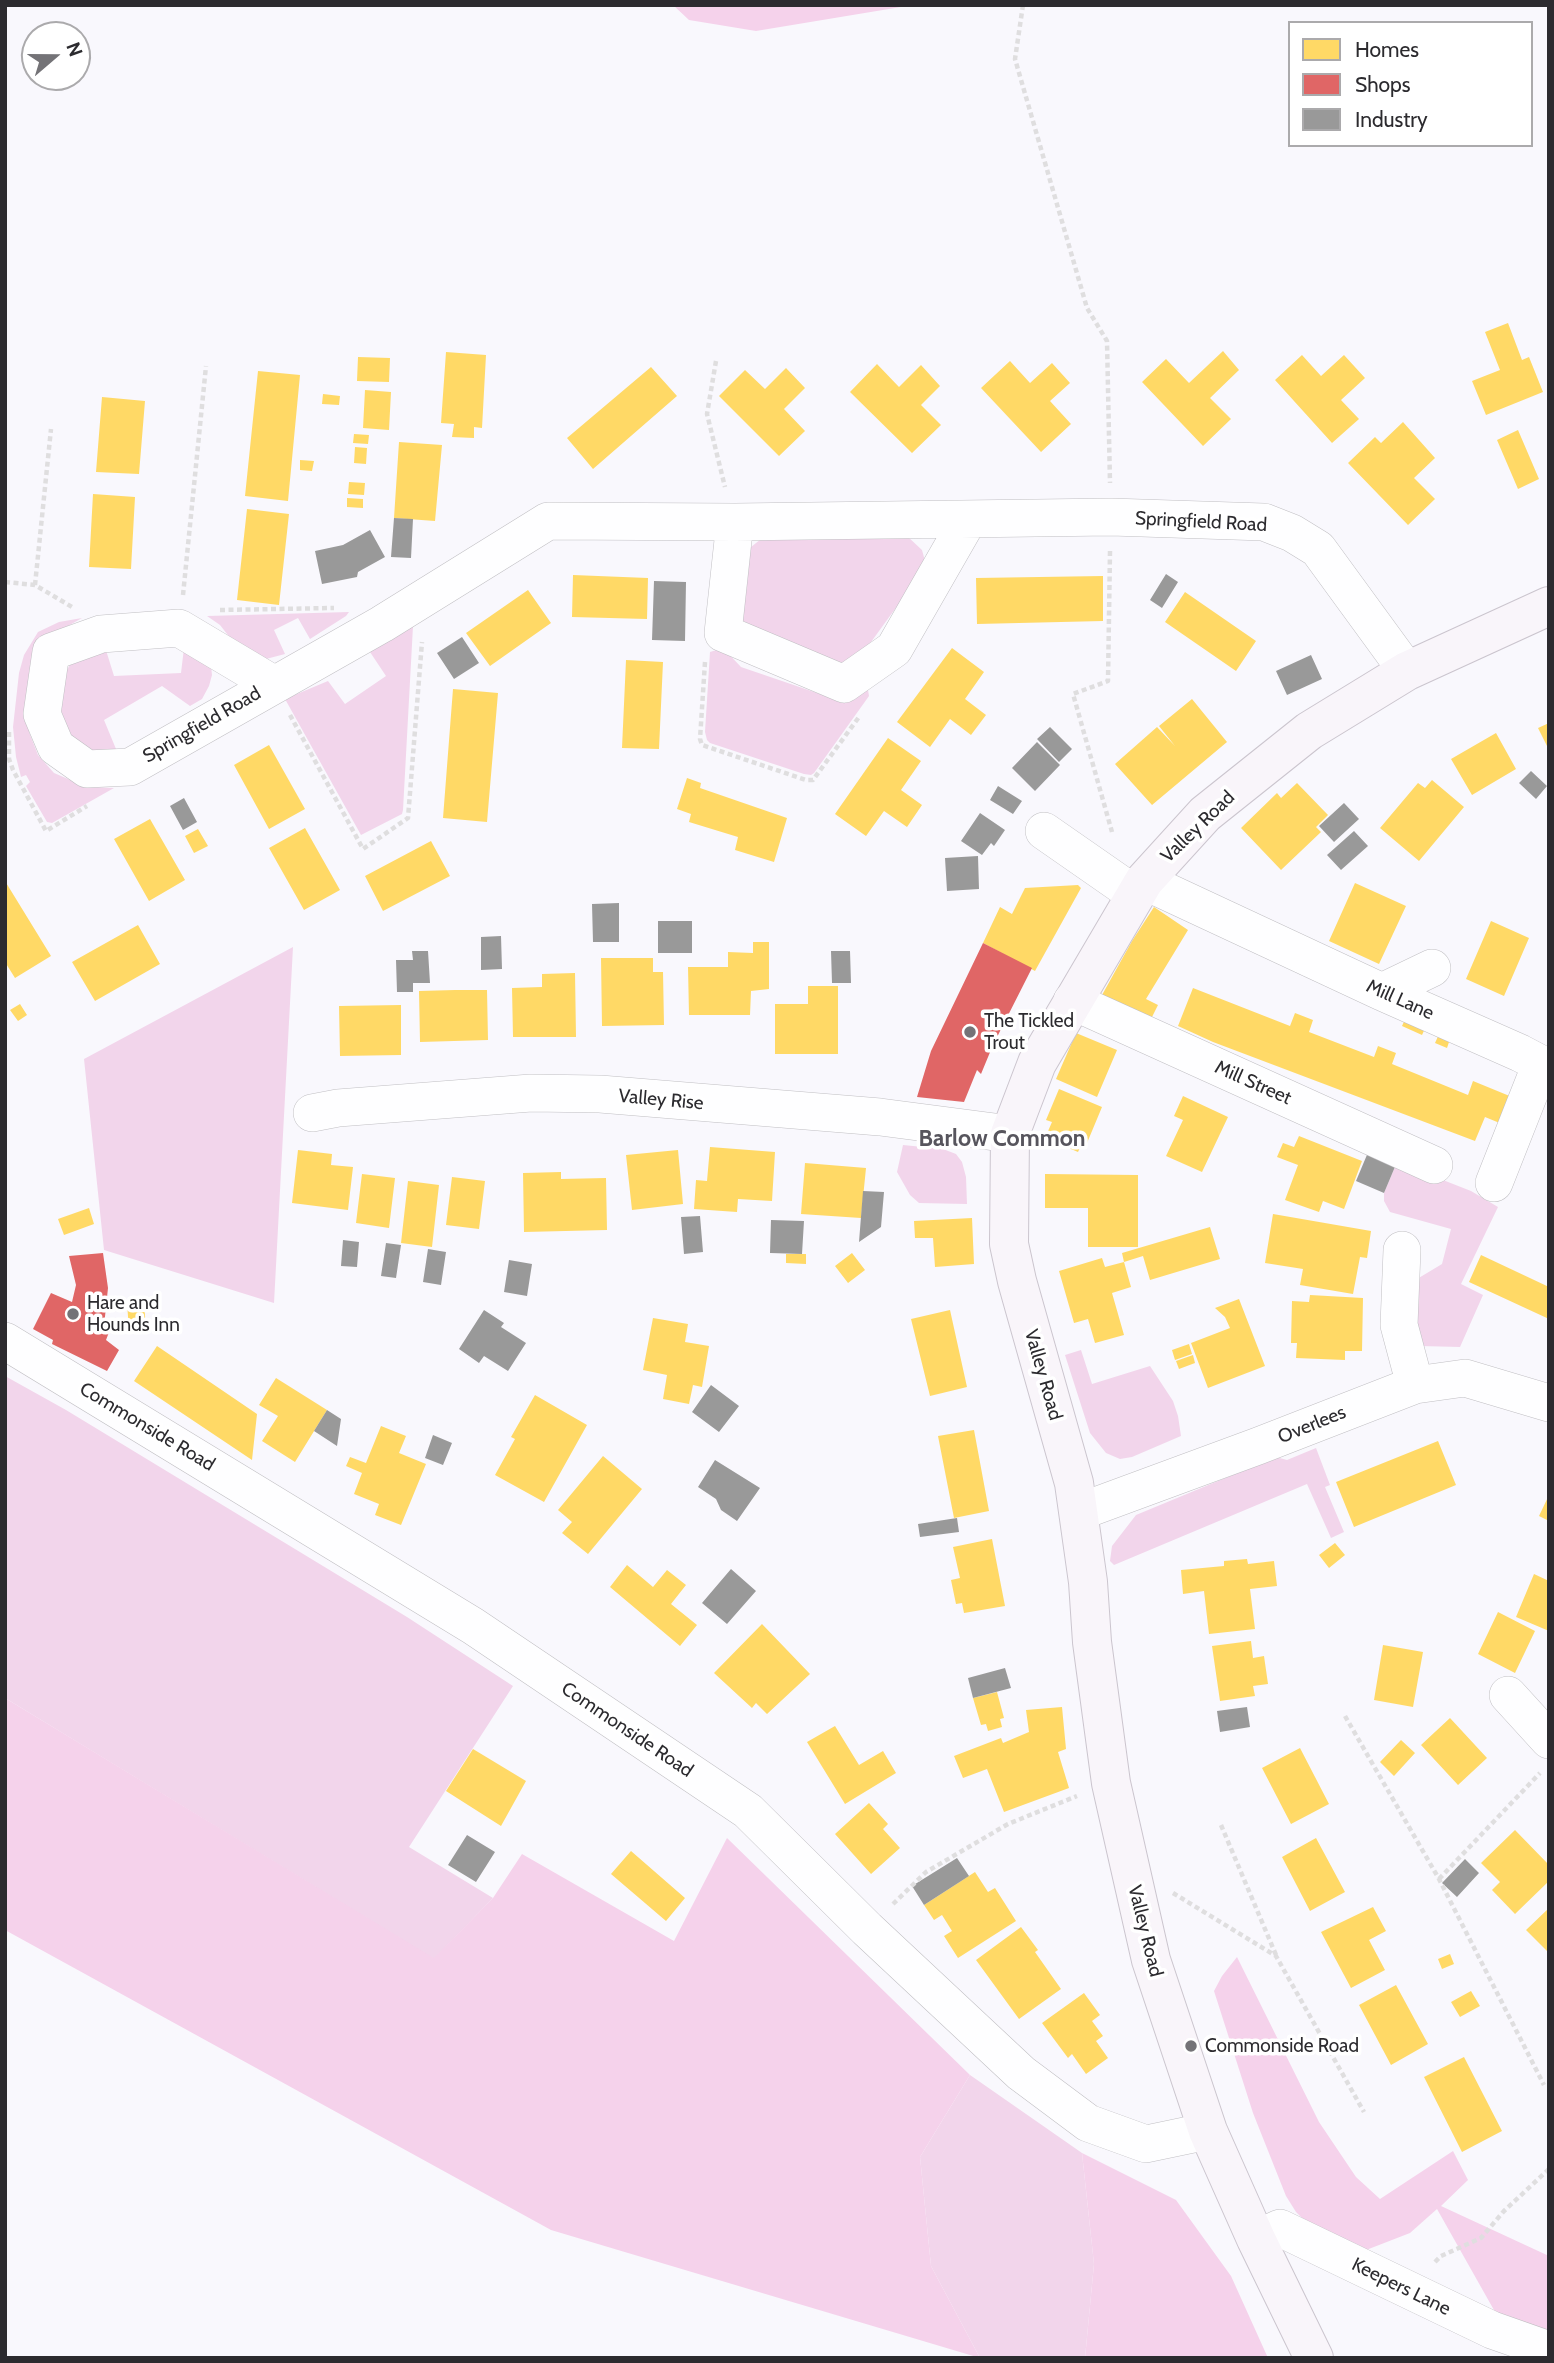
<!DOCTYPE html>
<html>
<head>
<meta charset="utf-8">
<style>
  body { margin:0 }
  #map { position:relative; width:1554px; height:2363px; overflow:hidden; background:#f9f8fd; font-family:Cabin,sans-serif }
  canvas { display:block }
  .frame { position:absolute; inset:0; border:7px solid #2c2b2f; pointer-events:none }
  .legend { position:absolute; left:1288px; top:21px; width:245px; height:126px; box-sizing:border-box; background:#fff; border:2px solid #abaaac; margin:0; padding:9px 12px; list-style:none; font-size:21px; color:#2c2b2f }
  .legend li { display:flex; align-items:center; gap:14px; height:35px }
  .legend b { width:35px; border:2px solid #abaaac }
  .north { position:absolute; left:21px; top:21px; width:70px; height:70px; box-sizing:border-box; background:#fff; border:2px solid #abaaac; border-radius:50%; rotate:70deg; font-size:19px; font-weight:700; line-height:28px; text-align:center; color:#2c2b2f }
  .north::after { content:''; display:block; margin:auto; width:24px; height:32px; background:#747377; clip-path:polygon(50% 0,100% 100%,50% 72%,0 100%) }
</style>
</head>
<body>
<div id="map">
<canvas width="1554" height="2363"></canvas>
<div class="frame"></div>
<ul class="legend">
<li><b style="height:19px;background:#ffd966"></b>Homes</li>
<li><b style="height:19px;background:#e06666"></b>Shops</li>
<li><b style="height:19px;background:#999"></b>Industry</li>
</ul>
<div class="north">N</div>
</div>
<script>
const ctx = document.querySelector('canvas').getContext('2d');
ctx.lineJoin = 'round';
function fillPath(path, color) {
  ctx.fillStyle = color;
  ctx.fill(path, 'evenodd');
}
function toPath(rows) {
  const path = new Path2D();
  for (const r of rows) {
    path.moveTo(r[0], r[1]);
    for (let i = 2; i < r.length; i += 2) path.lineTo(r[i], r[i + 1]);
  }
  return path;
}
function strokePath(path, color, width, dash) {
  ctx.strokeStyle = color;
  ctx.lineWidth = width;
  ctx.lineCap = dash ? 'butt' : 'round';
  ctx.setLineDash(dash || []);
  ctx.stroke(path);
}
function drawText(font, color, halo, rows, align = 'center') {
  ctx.font = font + ' Cabin,sans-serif';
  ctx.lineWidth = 7;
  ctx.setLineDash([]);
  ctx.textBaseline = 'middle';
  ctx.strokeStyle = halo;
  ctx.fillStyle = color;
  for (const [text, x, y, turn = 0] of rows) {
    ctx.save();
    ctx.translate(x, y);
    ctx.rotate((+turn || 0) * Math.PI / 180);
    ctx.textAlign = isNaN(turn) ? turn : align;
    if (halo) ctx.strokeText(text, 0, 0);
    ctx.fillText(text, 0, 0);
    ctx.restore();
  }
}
fillPath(toPath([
  [907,536,922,550,925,561,924,569,858,660,832,666,741,620,746,551,761,539],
  [349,612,346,616,310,639,298,618,274,630,285,654,266,659,231,639,220,625,207,616],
  [82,618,54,634,29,721,29,732,38,755,54,773,87,787,114,788,52,823,47,822,26,786,30,782,26,775,21,777,16,757,13,727,19,673,24,655,38,632,59,622],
  [413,626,403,810,402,814,361,835,285,699,328,681,345,704,386,676,370,652,405,627],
  [105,647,114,676,181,673,184,648,211,666,212,675,209,686,202,699,190,706,162,686,104,720,116,749,103,752,90,751,71,735,67,727,60,708,62,678,71,663],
  [723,648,741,667,820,694,837,698,852,696,868,690,869,696,814,773,811,775,804,774,710,743,707,740,705,732,710,652],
  [293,947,274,1303,104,1250,84,1059],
  [903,1145,943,1149,956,1154,962,1162,966,1177,967,1204,919,1203,910,1195,897,1172],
  [1397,1162,1471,1191,1498,1207,1461,1284,1483,1295,1460,1347,1420,1346,1413,1330,1417,1279,1442,1264,1451,1229,1390,1212,1384,1201,1384,1193],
  [1081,1350,1092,1384,1150,1366,1173,1401,1178,1416,1181,1436,1132,1457,1120,1459,1106,1453,1090,1433,1065,1355],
  [5,1376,66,1410,407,1617,513,1686,409,1847,493,1898,434,1959,5,1698],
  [1316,1448,1330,1485,1325,1487,1344,1532,1331,1538,1307,1484,1114,1565,1110,1561,1112,1546,1136,1515,1276,1457,1287,1460],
  [970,2075,1082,2153,1094,2264,1085,2358,980,2358,931,2266,920,2157]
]), '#f2d5eb');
fillPath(toPath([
  [673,5,913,5,756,31,689,20],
  [5,1698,434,1958,493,1898,522,1854,674,1941,727,1838,970,2075,920,2157,931,2266,980,2358,551,2230,5,1930],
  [1237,1957,1319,2122,1356,2177,1380,2199,1453,2151,1468,2180,1441,2206,1549,2256,1549,2358,1521,2358,1437,2209,1410,2233,1361,2252,1322,2238,1296,2212,1286,2196,1253,2113,1214,1991,1222,1976],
  [1082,2153,1176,2200,1231,2276,1268,2358,1085,2358,1094,2264]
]), '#f5d2eb');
fillPath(toPath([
  [1508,323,1522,360,1529,357,1543,392,1486,415,1472,381,1500,370,1485,332],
  [1223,351,1239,370,1210,398,1231,419,1203,446,1142,382,1166,359,1189,383],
  [446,352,486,355,482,428,474,427,474,438,452,437,454,424,441,423],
  [1302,355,1321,376,1344,355,1365,378,1341,400,1359,419,1332,443,1275,380],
  [358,357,390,358,389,382,357,381],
  [1010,361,1030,383,1052,363,1070,383,1050,401,1071,424,1041,452,981,388],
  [877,364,899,387,921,365,940,386,921,405,941,425,912,453,850,392],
  [651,367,677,396,593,469,567,438],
  [786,368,805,388,784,409,805,431,779,456,719,396,745,370,765,389],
  [258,371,300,375,288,501,245,496],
  [365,390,391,392,389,430,363,428],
  [323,394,340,396,339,405,322,404],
  [102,397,145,401,139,474,96,472],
  [1403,422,1435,458,1414,478,1435,499,1408,525,1348,463,1375,437,1381,443],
  [1518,430,1539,479,1518,489,1497,440],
  [354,434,369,435,368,444,353,443],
  [399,442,442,445,435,521,394,518],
  [355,447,367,448,366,464,354,463],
  [300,460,314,461,312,471,300,470],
  [349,482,365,483,364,495,348,494],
  [93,494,135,497,131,569,89,567],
  [347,498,363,499,363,508,347,507],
  [247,509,289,514,279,605,237,600],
  [573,575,648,578,647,619,572,617],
  [1103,576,1103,621,977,624,976,578],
  [528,590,551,623,490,666,466,633],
  [1185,592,1256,641,1236,671,1165,622],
  [952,648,984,672,965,699,986,715,971,735,950,719,930,747,897,722],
  [626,660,663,662,659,749,622,748],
  [453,689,498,693,487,822,443,818],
  [1192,699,1227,742,1152,805,1115,764,1157,727,1175,746,1159,726],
  [1549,723,1549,750,1538,728],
  [1496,733,1516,769,1472,795,1451,759],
  [888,738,921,761,901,790,922,805,907,827,884,811,866,836,835,814],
  [269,745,305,809,269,829,234,765],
  [687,778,701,783,700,788,787,818,774,862,735,850,738,837,689,822,691,814,677,809],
  [1432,780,1464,807,1419,861,1380,828,1418,783,1425,788],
  [1297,783,1328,815,1316,827,1321,832,1281,870,1241,828,1277,793,1281,798],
  [150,819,185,880,149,901,114,839],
  [305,828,340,890,304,910,269,848],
  [198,829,208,846,194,853,185,836],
  [431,841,450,876,383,911,365,876],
  [5,881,51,956,15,978,5,962],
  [1355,883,1406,906,1379,964,1329,941],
  [1078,885,1081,888,1035,971,983,943,1000,907,1012,914,1025,888],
  [1154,907,1188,930,1146,999,1158,1005,1150,1021,1102,995,1132,941],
  [1491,921,1529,938,1504,996,1466,979],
  [138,925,160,964,95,1001,72,962],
  [753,942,769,942,769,989,751,991,750,1015,689,1015,688,967,728,967,728,952,753,953],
  [601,958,653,958,653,972,663,972,664,1025,602,1026],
  [575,973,576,1037,513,1037,512,988,542,987,542,974],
  [808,986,838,986,838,1054,775,1054,775,1004,808,1004],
  [1193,988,1290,1026,1295,1013,1313,1020,1309,1032,1374,1057,1378,1046,1396,1053,1392,1064,1468,1095,1473,1081,1512,1097,1502,1124,1485,1117,1475,1141,1213,1042,1178,1026],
  [455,990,487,990,488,1040,420,1042,419,991],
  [20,1004,27,1015,18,1021,10,1010],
  [401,1005,401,1055,340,1056,339,1006],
  [1409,1011,1429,1020,1422,1035,1402,1026],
  [1440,1032,1451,1036,1447,1048,1435,1043],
  [1076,1033,1117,1050,1097,1097,1056,1079],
  [1059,1089,1102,1107,1087,1143,1083,1141,1078,1152,1045,1138,1052,1122,1046,1120],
  [1183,1096,1228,1117,1202,1172,1166,1156,1183,1120,1174,1116],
  [1299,1136,1362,1161,1344,1209,1323,1201,1319,1212,1285,1200,1298,1165,1277,1157,1283,1143,1294,1147],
  [710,1147,775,1152,772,1201,738,1199,737,1212,694,1209,696,1180,707,1181],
  [298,1150,332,1154,331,1165,353,1167,348,1210,292,1203],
  [678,1150,683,1204,632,1210,626,1155],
  [805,1163,866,1168,861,1218,801,1214],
  [561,1172,561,1179,606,1178,607,1230,524,1232,523,1173],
  [362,1174,395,1178,389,1228,356,1223],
  [1045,1174,1138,1175,1138,1247,1088,1247,1088,1208,1045,1208],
  [452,1177,485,1181,479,1229,446,1225],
  [408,1181,439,1185,432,1247,401,1243],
  [89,1208,94,1224,64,1235,58,1219],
  [1273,1214,1371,1231,1367,1258,1360,1257,1353,1294,1300,1285,1303,1269,1265,1263],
  [972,1218,974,1264,935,1267,933,1238,915,1238,914,1221],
  [1210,1227,1220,1259,1150,1280,1143,1256,1124,1262,1122,1253],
  [852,1253,865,1270,848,1283,835,1266],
  [786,1254,806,1254,806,1264,786,1263],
  [1481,1255,1549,1287,1549,1319,1469,1282],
  [1102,1258,1105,1267,1124,1262,1131,1287,1112,1293,1124,1335,1095,1343,1088,1319,1074,1323,1059,1271],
  [1310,1295,1363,1298,1362,1351,1345,1351,1345,1360,1296,1358,1297,1343,1291,1343,1292,1301,1309,1302],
  [1239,1299,1265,1366,1208,1388,1191,1343,1230,1328,1225,1317,1215,1308],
  [144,1302,146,1329,129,1330,127,1303],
  [950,1310,967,1387,930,1396,911,1319],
  [653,1318,688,1324,685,1342,709,1346,702,1387,693,1385,689,1404,663,1399,667,1375,643,1370],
  [1189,1344,1192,1354,1175,1360,1172,1350],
  [157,1346,257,1414,252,1460,134,1381],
  [1193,1355,1195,1363,1179,1369,1176,1361],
  [276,1378,327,1410,295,1462,262,1441,278,1416,259,1405],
  [535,1395,587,1425,544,1502,495,1475,515,1439,511,1437],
  [381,1426,406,1436,399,1453,426,1464,401,1525,375,1515,379,1504,354,1494,362,1473,346,1466,350,1457,366,1463],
  [974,1430,989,1511,954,1518,938,1436],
  [1438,1441,1456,1485,1354,1527,1336,1482],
  [603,1456,642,1489,588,1554,562,1533,572,1522,558,1510],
  [1549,1495,1549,1521,1539,1516],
  [992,1539,1005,1606,964,1613,962,1603,956,1604,951,1580,960,1578,953,1547],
  [1335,1543,1345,1555,1329,1568,1319,1555],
  [1247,1559,1248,1564,1274,1561,1277,1586,1250,1589,1255,1629,1209,1634,1204,1591,1183,1594,1181,1570,1224,1566,1224,1561],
  [627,1565,653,1587,667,1570,686,1585,671,1604,697,1625,680,1646,610,1587],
  [1534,1574,1549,1581,1549,1631,1516,1617],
  [1498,1612,1535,1631,1515,1673,1478,1654],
  [762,1624,810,1674,767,1714,756,1703,752,1708,714,1673],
  [1251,1641,1253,1658,1264,1656,1268,1684,1253,1686,1255,1696,1220,1701,1212,1646],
  [1383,1645,1423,1652,1413,1707,1374,1700],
  [997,1692,1004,1718,1000,1719,1002,1727,988,1731,986,1724,981,1725,973,1698],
  [1062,1707,1066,1749,1058,1752,1069,1788,1004,1812,987,1769,963,1778,954,1756,1001,1738,1003,1743,1029,1732,1026,1710],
  [1450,1718,1487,1758,1458,1785,1421,1745],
  [835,1726,859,1765,883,1751,896,1773,845,1804,807,1742],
  [1401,1740,1415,1753,1394,1776,1380,1762],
  [1300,1748,1329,1804,1291,1824,1262,1768],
  [473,1749,526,1781,501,1826,446,1791],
  [869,1803,888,1824,883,1829,900,1848,871,1874,835,1834],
  [1515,1830,1549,1865,1549,1881,1515,1914,1492,1890,1500,1882,1481,1863],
  [1316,1838,1345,1892,1310,1911,1282,1857],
  [631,1851,685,1898,666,1921,611,1874],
  [975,1872,988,1892,995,1888,1016,1921,958,1958,944,1936,952,1931,942,1915,934,1920,924,1905],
  [1373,1907,1386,1931,1369,1940,1385,1970,1351,1988,1321,1932],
  [1549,1908,1549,1953,1526,1930],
  [1021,1927,1038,1950,1035,1952,1061,1989,1019,2019,976,1960],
  [1450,1954,1454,1964,1442,1969,1438,1959],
  [1396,1985,1428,2044,1391,2065,1359,2005],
  [1471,1991,1480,2006,1460,2017,1451,2002],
  [1084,1993,1100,2015,1092,2021,1103,2036,1096,2041,1108,2058,1086,2074,1072,2054,1068,2058,1042,2023],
  [1464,2057,1502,2131,1462,2152,1424,2077]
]), '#ffd966');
fillPath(toPath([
  [983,943,1032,968,993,1045,981,1074,977,1070,964,1102,917,1097,931,1051],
  [103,1253,108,1288,104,1326,111,1327,106,1340,119,1350,107,1371,52,1344,53,1340,33,1329,51,1293,72,1302,76,1285,69,1256]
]), '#e06666');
fillPath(toPath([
  [394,518,413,519,411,558,391,557],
  [370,530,385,557,358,572,357,577,322,584,315,551,343,545],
  [1166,574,1178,582,1162,608,1150,600],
  [654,581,686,582,685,641,652,640],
  [462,637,479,663,454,679,437,653],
  [1311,655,1322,679,1287,695,1276,671],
  [1050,727,1072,749,1059,762,1037,739],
  [1037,742,1060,765,1035,791,1012,768],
  [1531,771,1547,786,1536,799,1519,783],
  [998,786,1022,801,1013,814,990,800],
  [184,798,197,822,183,830,170,806],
  [1344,803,1359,819,1334,842,1319,826],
  [980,813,1005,830,994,846,991,843,982,855,961,841],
  [1354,831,1368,846,1341,870,1327,855],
  [978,856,979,889,947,891,945,858],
  [619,903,619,942,593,942,592,904],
  [658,921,692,921,692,953,658,953],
  [501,936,502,969,481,970,481,937],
  [412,951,428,951,430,983,413,983,413,992,397,992,396,960,413,960],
  [831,951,850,951,851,983,832,983],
  [1369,1150,1397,1162,1384,1193,1356,1181],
  [863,1191,884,1192,881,1227,859,1242],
  [700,1216,703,1252,684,1254,681,1217],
  [771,1220,804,1221,802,1254,770,1253],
  [343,1240,359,1242,357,1267,341,1266],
  [386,1243,401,1245,396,1278,381,1276],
  [428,1249,446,1252,441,1285,423,1282],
  [509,1260,532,1264,527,1296,504,1292],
  [484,1310,504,1323,501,1327,526,1343,508,1371,484,1356,479,1363,459,1349],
  [711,1385,739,1406,719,1432,692,1412],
  [327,1410,341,1419,337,1446,314,1431],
  [433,1435,452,1443,443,1465,425,1458],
  [715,1460,760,1488,737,1521,721,1510,716,1499,698,1487],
  [957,1518,959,1532,920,1537,918,1524],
  [731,1569,756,1591,727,1624,702,1603],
  [1005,1668,1011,1688,973,1698,968,1678],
  [1247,1707,1250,1727,1220,1732,1217,1711],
  [467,1835,495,1852,476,1882,448,1865],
  [957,1858,969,1876,924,1905,912,1886],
  [1465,1859,1479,1873,1457,1897,1442,1883]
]), '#999');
const minor = toPath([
  [735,522,723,633,844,684,894,649,968,520],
  [273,684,179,628,101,634,51,652,42,714,56,747,87,769,130,767,382,624,548,521,735,522,1111,517,1264,522,1292,533,1318,549,1407,671],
  [1044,831,1136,895],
  [1144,881,1382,992,1520,1053,1541,1064,1494,1183],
  [1382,992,1432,968],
  [1072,1001,1434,1165],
  [312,1113,338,1108,531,1093,600,1094,880,1117,1010,1134],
  [1402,1250,1399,1325,1415,1385],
  [5,1341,473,1626,748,1811,867,1929,1021,2073,1088,2123,1146,2144,1208,2131],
  [1079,1512,1258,1446,1415,1385,1465,1378,1549,1403],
  [1508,1695,1549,1740],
  [1256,2239,1280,2228,1492,2330,1549,2350]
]);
const major = toPath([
  [1314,2358,1256,2239,1208,2131,1151,1960,1111,1783,1092,1642,1088,1582,1074,1483,1017,1281,1009,1244,1010,1134,1037,1063,1144,881,1205,814,1309,731,1407,671,1549,606]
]);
strokePath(minor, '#c0bfc3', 38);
strokePath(major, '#cbc5ce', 40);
strokePath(toPath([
  [1023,5,1015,59,1087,308,1107,341,1110,483],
  [716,361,707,414,725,487],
  [1110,551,1108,681,1073,694,1112,832],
  [5,582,35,585,72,607],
  [35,585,51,429],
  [183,595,206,366],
  [220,610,334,608],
  [705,662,700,739,702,745,806,780,813,780,859,717],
  [290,715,363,849,408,818,422,642],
  [9,732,9,759,13,770,46,831,87,806],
  [1345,1716,1439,1879,1544,2085],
  [1221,1825,1276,1955],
  [1439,1879,1540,1773],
  [1173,1893,1276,1956,1364,2112],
  [893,1904,926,1872,1008,1824,1077,1796],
  [1435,2262,1441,2256,1481,2238,1504,2211,1549,2169]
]), '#dfdedf', 4.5, [5, 3.5]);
strokePath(minor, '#fefeff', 37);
strokePath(major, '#f9f5fa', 38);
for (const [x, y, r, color] of [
  [970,1032,7,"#747377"],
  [73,1314,7,"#747377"],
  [1191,2046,7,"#747377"]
]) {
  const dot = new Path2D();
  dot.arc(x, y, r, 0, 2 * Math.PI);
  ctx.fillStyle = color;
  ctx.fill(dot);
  strokePath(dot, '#fff', 2.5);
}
drawText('19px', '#2c2b2f', '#fff', [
  ["Springfield Road",1201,522,3],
  ["Springfield Road",202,725,-30],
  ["Valley Road",1198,827,-44],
  ["Mill Lane",1400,1000,24],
  ["Mill Street",1253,1083,24],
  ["Valley Rise",661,1100,5],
  ["Valley Road",1043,1375,74],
  ["Overlees",1312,1425,-22],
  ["Commonside Road",147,1427,31],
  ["Commonside Road",627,1730,34],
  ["Valley Road",1145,1931,76],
  ["Keepers Lane",1401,2287,26]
]);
drawText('19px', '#2c2b2f', '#fff', [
  ["The Tickled",984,1021],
  ["Trout",984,1043],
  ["Hare and",87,1303],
  ["Hounds Inn",87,1325],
  ["Commonside Road",1205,2046]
], 'left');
drawText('bold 23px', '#57555d', '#fff', [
  ["Barlow Common",1002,1139]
]);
</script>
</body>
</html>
